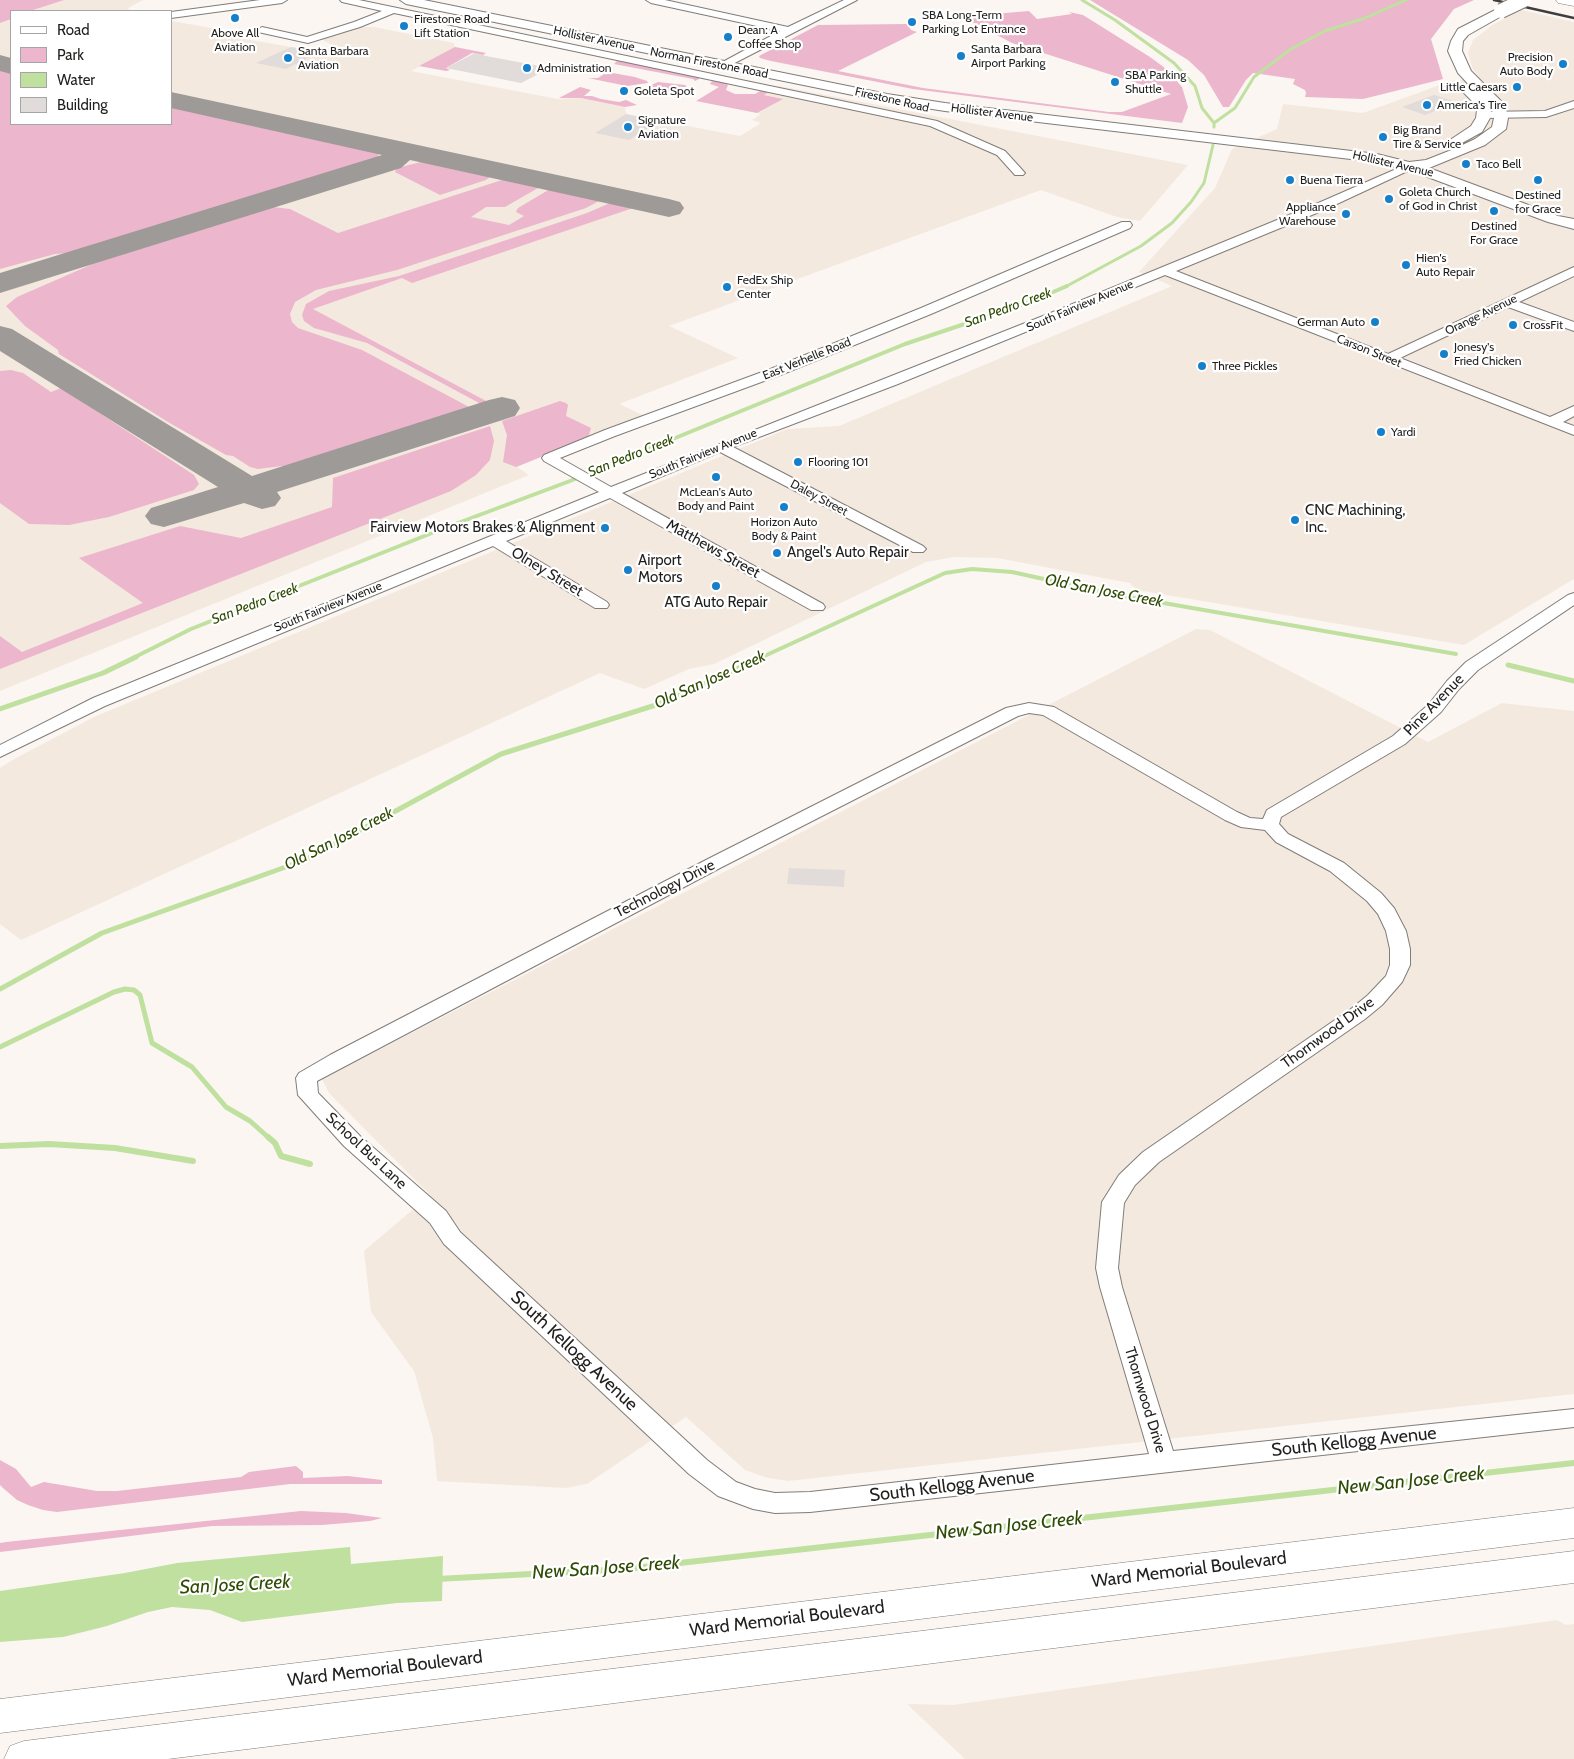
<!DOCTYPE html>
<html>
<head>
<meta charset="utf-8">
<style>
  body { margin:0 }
  #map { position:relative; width:1574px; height:1759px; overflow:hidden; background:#fbf6f2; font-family:Cabin,sans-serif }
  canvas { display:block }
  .legend { position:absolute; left:10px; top:10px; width:162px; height:115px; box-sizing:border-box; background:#fff; border:1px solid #a6a5a5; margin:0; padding:6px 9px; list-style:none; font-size:15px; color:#201f1d }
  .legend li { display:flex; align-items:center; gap:10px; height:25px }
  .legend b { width:25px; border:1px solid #a6a5a5 }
</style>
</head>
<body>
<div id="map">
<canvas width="1574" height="1759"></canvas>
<ul class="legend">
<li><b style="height:6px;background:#fff"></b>Road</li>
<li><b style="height:14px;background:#ecb6cd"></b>Park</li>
<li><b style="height:14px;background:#bfe09f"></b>Water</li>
<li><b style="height:14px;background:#e1dbda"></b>Building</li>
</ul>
</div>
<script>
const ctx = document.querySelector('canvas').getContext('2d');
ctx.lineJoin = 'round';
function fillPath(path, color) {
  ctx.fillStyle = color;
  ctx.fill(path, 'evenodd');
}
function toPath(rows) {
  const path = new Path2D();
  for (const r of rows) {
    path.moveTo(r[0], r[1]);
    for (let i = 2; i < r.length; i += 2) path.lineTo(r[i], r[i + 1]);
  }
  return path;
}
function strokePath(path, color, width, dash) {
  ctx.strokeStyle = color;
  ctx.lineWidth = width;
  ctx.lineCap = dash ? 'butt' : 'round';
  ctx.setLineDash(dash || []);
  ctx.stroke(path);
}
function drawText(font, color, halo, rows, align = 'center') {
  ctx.font = font + ' Cabin,sans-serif';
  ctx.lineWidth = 4.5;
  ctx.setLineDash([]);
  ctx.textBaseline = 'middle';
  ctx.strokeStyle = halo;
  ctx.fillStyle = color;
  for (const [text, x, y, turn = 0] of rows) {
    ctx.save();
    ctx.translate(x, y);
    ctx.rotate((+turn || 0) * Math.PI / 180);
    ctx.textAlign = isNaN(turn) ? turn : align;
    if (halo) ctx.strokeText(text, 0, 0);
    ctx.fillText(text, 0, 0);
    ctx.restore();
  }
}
fillPath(toPath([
  [0,0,143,0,128,8,130,11,11,11,11,124,171,124,172,21,239,33,233,37,320,52,334,46,319,38,348,27,374,27,454,43,455,48,411,71,558,99,581,98,625,107,626,114,740,136,761,123,752,120,761,114,757,113,782,99,764,95,779,86,1188,165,1140,221,1117,217,1041,190,669,326,738,358,619,404,643,415,517,467,529,475,0,691],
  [1522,10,1574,22,1574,579,1464,645,1137,590,1130,583,997,558,954,557,926,562,714,664,689,669,644,689,600,673,21,940,0,924,0,768,14,759,94,717,787,429,839,426,1172,286,1139,272,1215,188,1232,149,1277,129,1283,104,1363,113,1451,81,1479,77,1473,70,1468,53,1473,40,1494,24],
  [1196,629,1210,630,1428,742,1502,703,1574,711,1574,1394,788,1481,768,1478,745,1470,686,1417,587,1484,565,1488,437,1481,433,1438,414,1371,371,1312,364,1251,430,1195,329,1093,322,1079],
  [1557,1620,1566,1625,1574,1624,1574,1759,965,1759,907,1704,953,1705]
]), '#f4e9df');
fillPath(toPath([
  [0,0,64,0,30,11,11,11,11,19,0,23],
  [1090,0,1474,0,1454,9,1431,39,1443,79,1363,99,1305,97,1306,93,1305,90,1293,84,1295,79,1253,73,1246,80,1229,107,1223,107,1204,75,1188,60],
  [1029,11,1037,19,1072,14,1069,12,1083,15,1150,57,1165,68,1182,87,1188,107,1182,123,913,89,771,61,760,58,759,56,818,25,907,24,911,30,917,32,838,71,923,88,1109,112,1122,112,1171,94,1012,43,957,14,982,15],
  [455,47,486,53,483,55,472,53,446,68,450,70,446,71,419,66],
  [617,61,637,63,699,77,699,79,695,81,693,79,614,64],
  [11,70,11,124,171,124,171,104,361,146,375,150,379,154,377,158,371,162,71,253,55,254,0,269,0,71],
  [607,72,635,77,647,81,648,83,627,86,588,78,598,78],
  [712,81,725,83,728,85,726,90,735,94,755,94,762,90,769,92,764,95,783,99,757,113,696,101,719,87,710,84],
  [658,82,685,85,687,87,678,87,662,96,667,92,651,89,645,91,640,90],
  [580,87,591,90,584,96,592,96,601,99,619,102,626,100,637,105,625,107,581,98,559,98],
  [421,162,429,162,490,177,486,180,440,195,395,172,397,168],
  [502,180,538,188,505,207,486,207,471,217,509,225,524,216,516,212,518,208,550,189,599,201,586,208,397,270,316,290,295,302,290,314,292,322,298,328,362,350,471,408,285,467,282,466,258,469,250,467,233,456,226,455,168,422,59,354,58,350,25,326,6,306,17,297,95,263,273,207,290,209,338,233],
  [610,203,636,207,412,283,402,278,313,309,488,402,481,404,367,343,314,328,304,321,302,315,306,304,329,291,399,276,587,213],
  [11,370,23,373,51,392,61,388,194,475,199,484,194,490,109,517,69,525,29,524,0,503,0,371],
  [560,401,566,403,568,405,566,416,591,428,588,438,516,467,503,462,507,435,502,421],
  [490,426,494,441,490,460,476,475,451,491,0,669,0,636,22,652,143,603,79,558,180,526,241,538,332,507,333,478],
  [0,1460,16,1469,31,1487,44,1482,97,1491,117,1491,241,1477,249,1472,296,1466,303,1472,303,1478,348,1476,382,1480,382,1484,290,1484,57,1512,43,1510,28,1505,17,1500,3,1488,0,1485],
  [301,1511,346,1513,382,1518,370,1521,322,1525,212,1526,0,1552,0,1543,6,1542]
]), '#ecb6cd');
fillPath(toPath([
  [350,1547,351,1564,443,1556,442,1601,397,1603,242,1622,210,1610,172,1607,148,1612,107,1626,63,1637,0,1642,0,1591,125,1573,177,1563]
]), '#bfe09f');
strokePath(toPath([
  [1082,0,1115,20,1174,63,1195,86,1202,108,1214,123,1214,127],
  [1214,123,1235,108,1254,77,1291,49,1325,31,1365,18,1406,0],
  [1065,287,1141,246,1172,223,1191,202,1204,183,1213,145]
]), '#bfe09f', 3);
strokePath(toPath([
  [133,658,191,629,442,529,570,481,905,344,1030,302,1067,286],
  [760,658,945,573,972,569,1012,572,1112,594,1456,654]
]), '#bfe09f', 4);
strokePath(toPath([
  [1508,665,1574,681],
  [0,709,103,673,136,657],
  [0,989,102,933,305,860,501,754,659,704,763,657],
  [0,1047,114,992,125,989,134,990,140,995,152,1043,192,1067,226,1107,250,1121,269,1138]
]), '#bfe09f', 5);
strokePath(toPath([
  [268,1137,275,1143,281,1156,310,1164],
  [0,1146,49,1144,115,1148,193,1161],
  [437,1579,626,1569,1574,1463]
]), '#bfe09f', 6);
fillPath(toPath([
  [0,55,11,58,11,74,0,71,0,55],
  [171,92,669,199,680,202,684,208,680,214,669,217,410,160,401,168,0,293,0,273,382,155,171,108,171,92],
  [0,326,12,329,252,476,489,400,502,397,515,400,520,408,515,416,277,492,281,498,275,506,262,509,244,503,164,527,151,524,145,516,151,508,218,487,0,351,0,326]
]), '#9e9a97');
fillPath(toPath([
  [291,47,320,52,286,69,256,63],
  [475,53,486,56,550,68,521,83,446,68],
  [1434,95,1457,102,1425,115,1402,107],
  [626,114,660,121,629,140,595,133],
  [789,868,845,870,844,887,787,884]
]), '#e1dbda');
const minor = toPath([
  [260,0,287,0,282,3,171,18,171,12,260,0],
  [340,0,359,0,937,121,1005,151,1025,173,1023,175,1015,175,997,155,930,126,394,13,360,27,308,43,258,32,257,30,262,27,307,37,354,22,382,11,342,2,340,0],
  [646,0,665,0,788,27,844,0,857,0,723,69,719,68,718,66,719,64,780,31,651,3,646,0],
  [1574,101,1574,108,1546,117,1483,118,1477,115,1483,112,1545,111,1574,101],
  [1410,163,1416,166,1414,168,1324,210,1176,271,1388,354,1574,267,1574,276,1519,302,1574,322,1574,331,1508,307,1400,358,1550,417,1574,406,1574,416,1563,422,1574,426,1574,435,1165,275,898,384,733,447,923,546,926,549,923,552,913,552,720,452,622,493,823,604,825,607,823,610,811,610,610,498,506,541,607,602,609,605,607,608,595,608,493,546,105,706,0,757,0,745,93,698,599,492,544,461,542,458,544,455,605,430,773,368,921,308,1122,222,1130,222,1132,225,1130,228,931,314,783,374,615,436,560,458,611,487,1053,312,1316,204,1410,163],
  [1574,593,1574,605,1478,670,1459,689,1441,712,1405,744,1281,817,1279,824,1288,834,1344,863,1381,893,1394,908,1406,931,1410,949,1410,965,1402,982,1382,1005,1365,1019,1159,1162,1135,1185,1124,1203,1118,1268,1122,1287,1173,1451,1574,1409,1574,1427,810,1512,775,1513,753,1509,718,1496,689,1474,444,1244,430,1223,344,1146,298,1095,296,1078,299,1073,330,1055,706,860,1006,708,1029,703,1054,707,1237,812,1250,818,1263,819,1267,810,1393,736,1429,704,1447,681,1466,662,1568,595,1574,593],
  [1029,713,1043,715,1225,820,1241,827,1265,830,1276,842,1330,871,1367,901,1378,914,1386,931,1390,949,1390,965,1386,976,1368,995,1351,1009,1143,1152,1119,1175,1102,1202,1096,1268,1100,1287,1149,1454,810,1492,775,1493,755,1489,736,1482,707,1460,460,1232,446,1211,360,1136,318,1093,317,1081,720,868,1018,716,1029,713]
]);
const major = toPath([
  [400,0,424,0,887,94,945,103,1377,154,1409,162,1426,160,1454,149,1475,139,1492,127,1494,118,1491,106,1488,103,1491,110,1490,118,1482,132,1462,143,1457,144,1452,143,1450,140,1471,126,1476,118,1477,110,1475,104,1460,89,1462,86,1470,86,1458,73,1448,51,1451,41,1458,29,1501,7,1505,8,1507,11,1505,14,1468,35,1463,41,1462,51,1471,71,1505,105,1508,118,1506,129,1485,145,1429,168,1558,216,1574,219,1574,229,1548,222,1425,176,1376,162,945,111,887,102,406,4,400,0]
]);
const highway = toPath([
  [1556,0,1574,0,1574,6,1558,3,1556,0],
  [1574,1508,1574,1538,0,1733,0,1699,1574,1508],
  [1574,1551,1574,1583,168,1759,4,1759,10,1746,24,1741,1574,1551]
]);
strokePath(minor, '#807c78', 2);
strokePath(major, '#807c78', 2);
strokePath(highway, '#807c78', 1);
fillPath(minor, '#fff');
fillPath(major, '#fff');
fillPath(highway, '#fff');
strokePath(toPath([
  [1494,0,1574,18]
]), '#403e3c', 2.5);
const majorBridge = toPath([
  [1501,11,1524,0]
]);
strokePath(majorBridge, '#807c78', 16, []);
strokePath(majorBridge, '#fff', 14);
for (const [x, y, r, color] of [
  [235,18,5,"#167fca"],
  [912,22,5,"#167fca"],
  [404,26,5,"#167fca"],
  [728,37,5,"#167fca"],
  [961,56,5,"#167fca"],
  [288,58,5,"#167fca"],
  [1563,64,5,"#167fca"],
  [527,68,5,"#167fca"],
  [1115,82,5,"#167fca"],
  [1517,87,5,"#167fca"],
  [624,91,5,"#167fca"],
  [1427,105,5,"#167fca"],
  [628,127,5,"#167fca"],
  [1383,137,5,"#167fca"],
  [1466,164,5,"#167fca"],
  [1290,180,5,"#167fca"],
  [1538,180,5,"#167fca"],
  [1389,199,5,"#167fca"],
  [1494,211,5,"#167fca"],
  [1346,214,5,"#167fca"],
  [1406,265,5,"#167fca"],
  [727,287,5,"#167fca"],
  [1375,322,5,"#167fca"],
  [1513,325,5,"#167fca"],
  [1444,354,5,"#167fca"],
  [1202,366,5,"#167fca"],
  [1381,432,5,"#167fca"],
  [798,462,5,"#167fca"],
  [716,477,5,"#167fca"],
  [784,507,5,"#167fca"],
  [1295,520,5,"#167fca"],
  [605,528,5,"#167fca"],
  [777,553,5,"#167fca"],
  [628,570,5,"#167fca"],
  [716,586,5,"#167fca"]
]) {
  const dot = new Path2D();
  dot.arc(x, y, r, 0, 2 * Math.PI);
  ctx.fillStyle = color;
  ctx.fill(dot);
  strokePath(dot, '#fff', 2);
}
drawText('12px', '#201f1d', '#fff', [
  ["SBA Long-Term",922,15],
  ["Parking Lot Entrance",922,29],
  ["Firestone Road",414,19],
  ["Lift Station",414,33],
  ["Dean: A",738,30],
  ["Coffee Shop",738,44],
  ["Above All",235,33,"center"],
  ["Aviation",235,47,"center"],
  ["Santa Barbara",971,49],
  ["Airport Parking",971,63],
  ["Santa Barbara",298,51],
  ["Aviation",298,65],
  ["Precision",1553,57,"right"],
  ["Auto Body",1553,71,"right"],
  ["Administration",537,68],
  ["SBA Parking",1125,75],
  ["Shuttle",1125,89],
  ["Little Caesars",1507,87,"right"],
  ["Goleta Spot",634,91],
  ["America's Tire",1437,105],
  ["Signature",638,120],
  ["Aviation",638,134],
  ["Big Brand",1393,130],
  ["Tire & Service",1393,144],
  ["Taco Bell",1476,164],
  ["Buena Tierra",1300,180],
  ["Goleta Church",1399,192],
  ["of God in Christ",1399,206],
  ["Destined",1538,195,"center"],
  ["for Grace",1538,209,"center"],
  ["Appliance",1336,207,"right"],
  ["Warehouse",1336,221,"right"],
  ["Destined",1494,226,"center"],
  ["For Grace",1494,240,"center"],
  ["Hien's",1416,258],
  ["Auto Repair",1416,272],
  ["FedEx Ship",737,280],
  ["Center",737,294],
  ["German Auto",1365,322,"right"],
  ["CrossFit",1523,325],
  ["Jonesy's",1454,347],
  ["Fried Chicken",1454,361],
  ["Three Pickles",1212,366],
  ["Yardi",1391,432],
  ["Flooring 101",808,462],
  ["McLean's Auto",716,492,"center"],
  ["Body and Paint",716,506,"center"],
  ["Horizon Auto",784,522,"center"],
  ["Body & Paint",784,536,"center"]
], 'left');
drawText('12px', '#201f1d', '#fff', [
  ["Hollister Avenue",594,39,12],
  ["Norman Firestone Road",709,63,11],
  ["Firestone Road",892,100,13],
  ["Hollister Avenue",992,113,7],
  ["Hollister Avenue",1393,164,13],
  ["South Fairview Avenue",1080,306,-23],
  ["Orange Avenue",1481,315,-26],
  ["Carson Street",1369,351,22],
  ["East Verhelle Road",807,359,-22],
  ["South Fairview Avenue",703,454,-22],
  ["Daley Street",819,498,28],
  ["South Fairview Avenue",328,607,-22]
]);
drawText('italic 14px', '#2f4b04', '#fff', [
  ["San Pedro Creek",1008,308,-20],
  ["San Pedro Creek",631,456,-22],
  ["San Pedro Creek",255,604,-21]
]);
drawText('15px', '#201f1d', '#fff', [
  ["CNC Machining,",1305,511],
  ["Inc.",1305,528],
  ["Fairview Motors Brakes & Alignment",595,528,"right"],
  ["Angel's Auto Repair",787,553],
  ["Airport",638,561],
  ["Motors",638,578],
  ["ATG Auto Repair",716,603,"center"]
], 'left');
drawText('15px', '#201f1d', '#fff', [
  ["Matthews Street",713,549,29],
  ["Olney Street",547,572,31],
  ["Pine Avenue",1434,705,-46],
  ["Technology Drive",665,889,-27],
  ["Thornwood Drive",1328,1033,-36],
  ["School Bus Lane",366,1151,43],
  ["Thornwood Drive",1145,1400,73]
]);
drawText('italic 16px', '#2f4b04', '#fff', [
  ["Old San Jose Creek",1104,591,11],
  ["Old San Jose Creek",710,680,-24],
  ["Old San Jose Creek",339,839,-27]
]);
drawText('18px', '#201f1d', '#fff', [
  ["South Kellogg Avenue",574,1351,43],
  ["South Kellogg Avenue",1354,1442,-6],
  ["South Kellogg Avenue",952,1486,-7],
  ["Ward Memorial Boulevard",1189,1570,-7],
  ["Ward Memorial Boulevard",787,1619,-7],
  ["Ward Memorial Boulevard",385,1669,-7]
]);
drawText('italic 19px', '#2f4b04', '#fff', [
  ["New San Jose Creek",1411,1481,-6],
  ["New San Jose Creek",1009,1526,-6],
  ["New San Jose Creek",606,1568,-4],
  ["San Jose Creek",235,1585,-3]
]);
</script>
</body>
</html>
